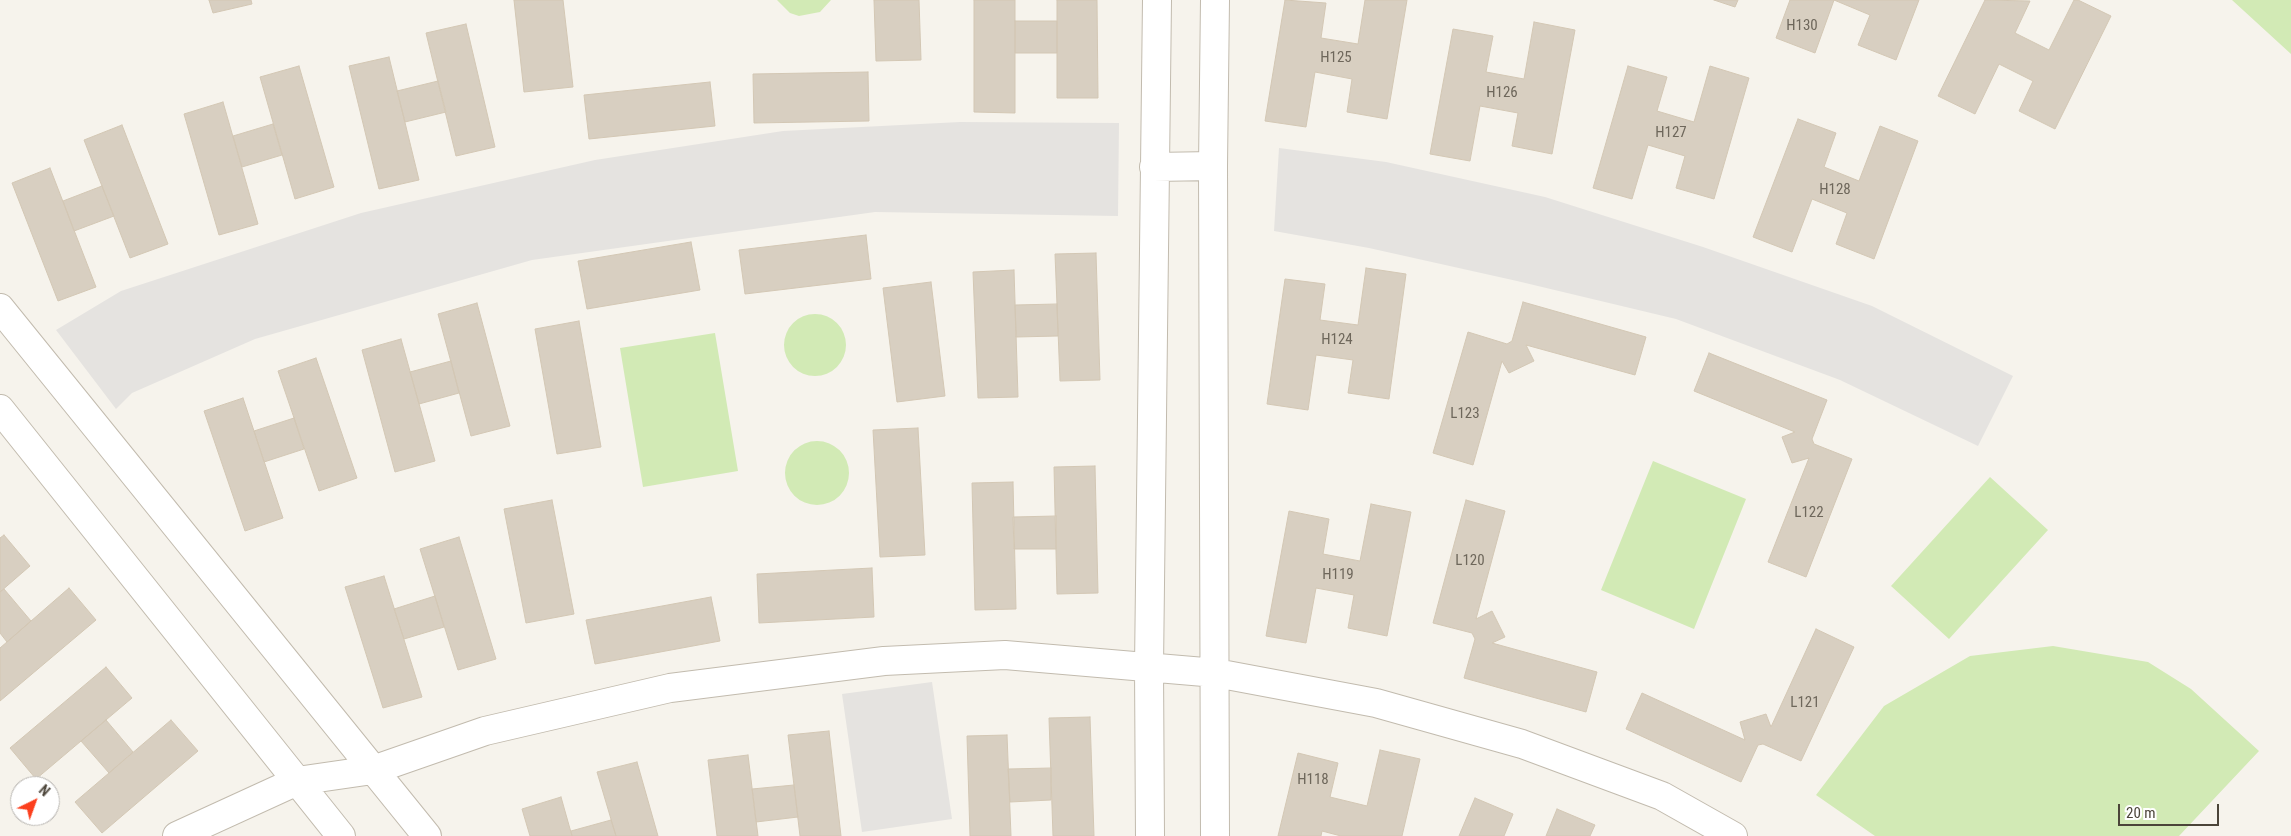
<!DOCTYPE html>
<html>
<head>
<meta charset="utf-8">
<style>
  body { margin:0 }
  #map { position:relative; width:2291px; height:836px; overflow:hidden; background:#f6f3ec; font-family:"Roboto Condensed",sans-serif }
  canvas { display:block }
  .north { position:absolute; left:10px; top:776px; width:50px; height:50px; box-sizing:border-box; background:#fff; border:1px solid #b7b4b0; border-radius:50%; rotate:42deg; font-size:14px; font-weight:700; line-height:20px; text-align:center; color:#4b4439 }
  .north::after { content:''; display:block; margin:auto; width:18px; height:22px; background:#fc3f1d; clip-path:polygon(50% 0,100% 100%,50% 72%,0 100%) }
  .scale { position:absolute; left:2118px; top:804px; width:101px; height:22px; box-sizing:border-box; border:2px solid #4b4439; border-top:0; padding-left:6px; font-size:15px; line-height:18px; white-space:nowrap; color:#4b4439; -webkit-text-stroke:4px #fff; paint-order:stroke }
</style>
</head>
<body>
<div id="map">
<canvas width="2291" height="836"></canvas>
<div class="north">N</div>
<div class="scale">20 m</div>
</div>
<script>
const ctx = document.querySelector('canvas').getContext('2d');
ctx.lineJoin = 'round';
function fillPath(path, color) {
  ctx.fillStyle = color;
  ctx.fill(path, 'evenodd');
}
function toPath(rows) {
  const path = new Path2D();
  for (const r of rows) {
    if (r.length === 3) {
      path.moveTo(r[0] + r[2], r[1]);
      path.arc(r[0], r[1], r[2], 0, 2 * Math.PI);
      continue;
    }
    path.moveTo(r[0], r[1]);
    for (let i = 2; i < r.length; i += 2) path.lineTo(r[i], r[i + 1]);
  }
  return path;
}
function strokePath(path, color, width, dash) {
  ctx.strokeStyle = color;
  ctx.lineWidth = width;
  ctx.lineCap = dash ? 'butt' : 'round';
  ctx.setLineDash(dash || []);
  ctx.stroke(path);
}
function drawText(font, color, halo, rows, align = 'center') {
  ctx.font = font + ' "Roboto Condensed",sans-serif';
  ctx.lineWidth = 4;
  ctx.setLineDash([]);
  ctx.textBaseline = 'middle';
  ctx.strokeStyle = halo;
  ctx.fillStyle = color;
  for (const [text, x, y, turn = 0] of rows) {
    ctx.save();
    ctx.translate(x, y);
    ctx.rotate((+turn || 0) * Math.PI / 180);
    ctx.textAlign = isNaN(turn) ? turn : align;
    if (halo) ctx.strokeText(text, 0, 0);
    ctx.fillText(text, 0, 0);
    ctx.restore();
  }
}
fillPath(toPath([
  [777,0,831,0,820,12,799,16,790,13],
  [2233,0,2291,0,2291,54,2232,0],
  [815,345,31],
  [715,333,738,471,643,487,620,348],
  [817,473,32],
  [1653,461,1746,499,1694,629,1601,590],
  [1990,477,2048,530,1949,639,1891,586],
  [2053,646,2148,662,2191,689,2259,751,2179,836,1875,836,1816,795,1884,706,1970,656]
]), '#d2eab5');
fillPath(toPath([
  [960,122,1119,123,1118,216,875,212,532,260,255,339,132,393,116,409,56,330,121,291,361,213,595,160,783,131],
  [1279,148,1386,162,1545,197,1703,247,1872,306,2013,376,1978,446,1840,380,1676,319,1517,281,1369,248,1274,231],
  [932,682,952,819,862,832,842,694]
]), '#e5e3e0');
const building = toPath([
  [209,0,251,0,252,4,213,13,209,0],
  [514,0,563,0,573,87,524,92,514,0],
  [874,0,919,0,921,60,876,61,874,0],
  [974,0,1015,0,1015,113,974,112,974,0],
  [1057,0,1097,0,1098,98,1057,98,1057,0],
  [1285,0,1326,3,1321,38,1358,44,1365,0,1407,0,1387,119,1347,112,1352,79,1315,72,1306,127,1265,121,1285,0],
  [1714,0,1738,0,1735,7,1714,0],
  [1790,0,1919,0,1896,60,1858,45,1870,15,1834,0,1815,53,1776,38,1790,0],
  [1985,0,2030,1,2015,33,2049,50,2074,0,2078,0,2111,16,2055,129,2019,111,2033,81,1999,64,1975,114,1938,96,1985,0],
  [1015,21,1057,21,1057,53,1015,53,1015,21],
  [1534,22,1575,30,1552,154,1512,146,1518,113,1480,106,1470,161,1430,154,1453,29,1493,36,1486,72,1524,79,1534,22],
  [466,24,495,147,456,156,426,33,466,24],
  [389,57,419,180,379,189,349,66,389,57],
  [299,66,334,187,295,199,260,77,299,66],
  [1628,66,1667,77,1657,111,1694,122,1710,66,1749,78,1714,199,1676,188,1685,156,1648,145,1632,199,1593,188,1628,66],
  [868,72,869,121,754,123,753,74,868,72],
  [438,81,446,112,405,122,397,91,438,81],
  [710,82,715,126,589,139,584,95,710,82],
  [223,102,258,224,219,235,184,114,223,102],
  [1798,119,1836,133,1824,167,1859,181,1880,126,1918,141,1874,259,1836,244,1847,213,1812,199,1792,252,1753,237,1798,119],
  [273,124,282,155,242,167,233,136,273,124],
  [122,125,168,244,130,258,84,140,122,125],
  [50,168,96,287,58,301,12,183,50,168],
  [102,186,114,216,74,231,63,201,102,186],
  [866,235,871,279,745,294,739,250,866,235],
  [691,242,700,290,587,309,578,261,691,242],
  [1096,253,1100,380,1060,381,1055,254,1096,253],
  [1366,268,1406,274,1389,399,1348,393,1353,360,1316,355,1308,410,1267,404,1285,279,1325,284,1320,320,1358,325,1366,268],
  [1014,270,1018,397,978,398,973,272,1014,270],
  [931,282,945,396,897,402,883,288,931,282],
  [1523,302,1646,337,1635,375,1526,345,1534,361,1509,373,1502,361,1473,465,1433,453,1468,332,1507,344,1512,341,1523,302],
  [477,303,510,426,471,436,438,314,477,303],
  [1057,304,1058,336,1016,337,1015,305,1057,304],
  [579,321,601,447,557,454,535,329,579,321],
  [401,339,435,461,395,472,362,350,401,339],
  [1709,353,1827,400,1812,439,1814,444,1852,459,1806,577,1768,562,1809,458,1792,463,1782,437,1795,432,1694,391,1709,353],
  [316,358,357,478,319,491,278,371,316,358],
  [451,361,459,393,419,404,410,372,451,361],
  [243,398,283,518,245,531,204,411,243,398],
  [294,418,304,449,264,462,254,431,294,418],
  [918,428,925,555,880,557,873,430,918,428],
  [1095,466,1098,593,1057,594,1054,467,1095,466],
  [1013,482,1016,609,975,610,972,483,1013,482],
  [552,500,574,614,526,623,504,509,552,500],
  [1466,500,1505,511,1476,619,1492,611,1505,637,1492,643,1597,672,1586,712,1464,678,1475,639,1472,633,1433,623,1466,500],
  [1371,504,1411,512,1387,636,1348,628,1354,595,1316,588,1306,643,1266,636,1289,511,1329,519,1323,554,1360,561,1371,504],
  [1056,516,1056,549,1014,549,1013,517,1056,516],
  [4,535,30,566,0,592,0,538,4,535],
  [459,537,496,659,458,670,420,549,459,537],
  [872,568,874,617,759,623,757,574,872,568],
  [384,576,422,697,383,708,345,587,384,576],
  [69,588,96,620,0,701,0,648,69,588],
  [4,589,31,621,7,642,0,633,0,592,4,589],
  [435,596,444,627,404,639,394,609,435,596],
  [711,597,720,641,595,664,586,620,711,597],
  [1816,629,1854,647,1801,761,1763,744,1758,745,1741,782,1626,729,1642,693,1745,740,1740,722,1766,714,1771,727,1816,629],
  [106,667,132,698,36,779,10,748,106,667],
  [1090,717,1094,836,1053,836,1049,718,1090,717],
  [106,720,133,752,109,773,81,741,106,720],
  [171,720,198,751,102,833,75,802,171,720],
  [829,731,841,836,800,836,788,735,829,731],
  [1007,735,1011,836,970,836,967,736,1007,735],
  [1380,750,1420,759,1402,836,1341,836,1322,831,1321,836,1278,836,1298,753,1338,763,1330,797,1367,806,1380,750],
  [748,755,758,836,717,836,708,760,748,755],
  [637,762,658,836,616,836,597,772,637,762],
  [1051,768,1051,800,1010,802,1008,769,1051,768],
  [794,785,798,817,756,822,752,789,794,785],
  [561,797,572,836,530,836,522,809,561,797],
  [1475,798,1513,814,1504,836,1459,836,1475,798],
  [1557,809,1595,825,1590,836,1546,836,1557,809],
  [611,820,616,836,572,836,571,831,611,820]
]);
fillPath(building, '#d8cfc1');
strokePath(building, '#d3c7b4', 1);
const street = toPath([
  [1154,167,1213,166],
  [0,308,427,836],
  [0,409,341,836],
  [177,836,297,781,373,770,485,731,670,688,884,661,1005,655,1216,673,1376,703,1522,744,1662,796,1733,836],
  [1150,836,1149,667,1157,0],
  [1215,836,1213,166,1215,0]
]);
strokePath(street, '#c2bbae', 30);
strokePath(street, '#fff', 28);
drawText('15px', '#6e675b', null, [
  ["H130",1802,26],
  ["H125",1336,58],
  ["H126",1502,93],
  ["H127",1671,133],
  ["H128",1835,190],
  ["H124",1337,340],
  ["L123",1465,414],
  ["L122",1809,513],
  ["L120",1470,561],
  ["H119",1338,575],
  ["L121",1805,703],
  ["H118",1313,780]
]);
</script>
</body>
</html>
